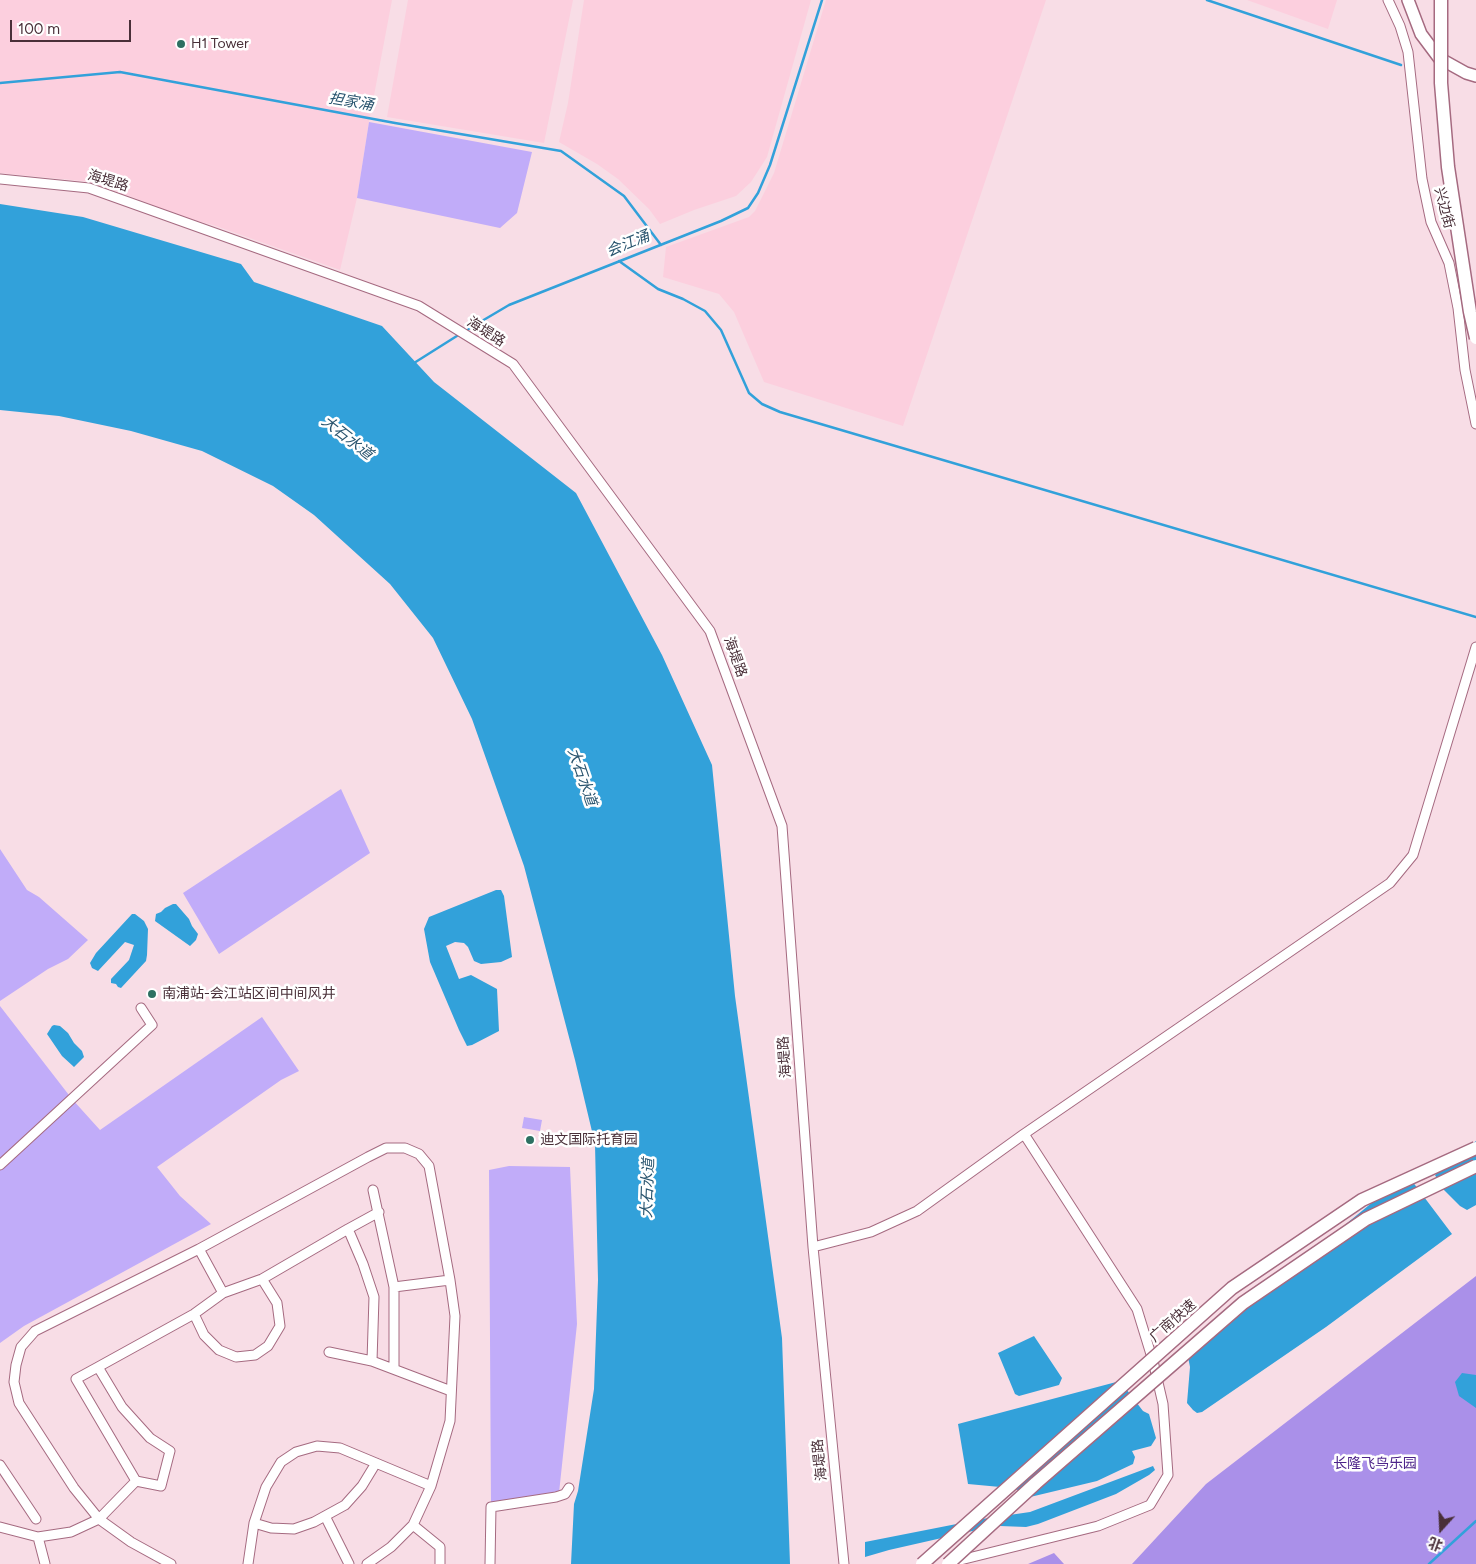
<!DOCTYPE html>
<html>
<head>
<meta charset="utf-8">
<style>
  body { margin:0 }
  #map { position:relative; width:1476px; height:1564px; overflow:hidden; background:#f8dde6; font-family:Figtree,"Noto Sans SC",sans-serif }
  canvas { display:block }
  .north { position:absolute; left:1416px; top:1504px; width:50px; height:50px; -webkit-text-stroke:4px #fff; paint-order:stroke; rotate:200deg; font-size:14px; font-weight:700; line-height:20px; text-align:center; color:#492f38 }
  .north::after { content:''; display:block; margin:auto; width:18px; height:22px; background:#492f38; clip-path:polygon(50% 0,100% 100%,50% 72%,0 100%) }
  .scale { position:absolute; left:10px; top:20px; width:121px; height:22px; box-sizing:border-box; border:2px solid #492f38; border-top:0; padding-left:6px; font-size:15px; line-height:18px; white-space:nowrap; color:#492f38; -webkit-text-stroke:4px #fff; paint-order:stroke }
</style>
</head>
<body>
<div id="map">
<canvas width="1476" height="1564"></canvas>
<div class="north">北</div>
<div class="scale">100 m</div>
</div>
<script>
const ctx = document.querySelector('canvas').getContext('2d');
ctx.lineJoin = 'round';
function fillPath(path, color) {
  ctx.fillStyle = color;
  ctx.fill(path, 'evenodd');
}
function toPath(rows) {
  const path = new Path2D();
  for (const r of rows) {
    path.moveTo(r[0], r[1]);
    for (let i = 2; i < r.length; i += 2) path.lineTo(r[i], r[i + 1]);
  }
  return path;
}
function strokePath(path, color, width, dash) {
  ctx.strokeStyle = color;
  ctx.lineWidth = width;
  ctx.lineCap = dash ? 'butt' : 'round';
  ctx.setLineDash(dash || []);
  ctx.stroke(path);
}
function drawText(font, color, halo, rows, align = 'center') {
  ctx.font = font + ' Figtree,"Noto Sans SC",sans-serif';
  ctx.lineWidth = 5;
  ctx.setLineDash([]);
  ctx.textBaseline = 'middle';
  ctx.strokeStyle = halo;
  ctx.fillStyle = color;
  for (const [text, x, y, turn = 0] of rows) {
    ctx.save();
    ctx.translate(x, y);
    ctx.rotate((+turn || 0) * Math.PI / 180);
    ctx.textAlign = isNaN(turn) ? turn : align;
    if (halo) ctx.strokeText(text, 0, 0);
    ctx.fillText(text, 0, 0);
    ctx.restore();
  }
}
fillPath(toPath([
  [0,0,392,0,369,122,357,198,340,270,213,225,189,219,93,182,0,173],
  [408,0,573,0,544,143,387,117],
  [584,0,811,0,767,157,751,182,736,196,694,210,660,224,649,209,618,179,597,164,559,142,568,103],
  [826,0,1046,0,903,426,764,382,734,312,719,294,663,277,666,247,749,217,755,211,774,173],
  [1247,0,1337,0,1328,29]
]), '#fccfde');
fillPath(toPath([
  [369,122,532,152,517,213,500,228,357,198],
  [341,789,370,853,219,954,183,893],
  [0,849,27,890,39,897,88,940,68,959,48,969,0,1001],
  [0,1006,72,1099,100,1130,262,1017,299,1071,281,1080,157,1167,180,1196,211,1224,24,1326,0,1343],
  [524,1117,542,1120,540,1131,522,1128],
  [509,1166,570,1167,577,1324,559,1493,491,1507,489,1170]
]), '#c1acf9');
fillPath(toPath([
  [1476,1276,1476,1564,1132,1564,1206,1484],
  [1054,1553,1064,1564,1028,1564]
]), '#aa90e9');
fillPath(toPath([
  [0,204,83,217,241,264,254,282,382,326,434,382,576,493,662,655,712,765,735,996,782,1338,790,1564,571,1564,574,1504,578,1491,594,1389,598,1280,595,1144,575,1060,524,866,472,719,433,638,390,584,314,515,273,486,202,451,131,431,59,416,0,410],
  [496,890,501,890,504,896,512,957,501,962,481,964,474,961,468,947,464,943,455,942,446,946,459,979,471,975,497,989,499,1031,472,1045,467,1046,459,1030,430,962,424,929,429,917],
  [173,904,176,904,189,919,192,926,198,934,196,940,190,946,155,921,156,914,161,912,165,908],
  [132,914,135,914,144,921,148,929,147,955,146,961,121,988,118,987,116,984,111,983,111,979,129,960,134,945,125,942,98,971,92,968,90,963,96,953],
  [54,1025,60,1026,68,1033,74,1043,82,1051,84,1057,74,1067,62,1056,47,1034,52,1026],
  [1476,1141,1476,1205,1467,1210,1460,1206,1442,1188,1435,1175],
  [1412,1181,1452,1234,1326,1327,1202,1412,1197,1413,1193,1410,1187,1403,1190,1367,1186,1347,1233,1317,1374,1201],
  [1034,1336,1062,1378,1059,1385,1019,1396,1015,1394,998,1353],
  [1462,1373,1476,1375,1476,1408,1459,1396,1455,1382],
  [1120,1381,1143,1411,1149,1414,1156,1438,1151,1446,1132,1451,1135,1457,1133,1464,1097,1481,1026,1498,1018,1490,1011,1488,968,1484,958,1424],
  [1153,1466,1155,1470,1149,1475,1116,1494,1038,1524,1026,1527,1000,1526,977,1530,889,1550,865,1557,865,1542,982,1519,1030,1512]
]), '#32a1da');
strokePath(toPath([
  [1207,0,1401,65],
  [0,83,120,72,395,123,561,151,624,196,661,245],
  [619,261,658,289,683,299,705,311,721,330,749,393,762,404,780,412,1476,617],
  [465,331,509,305,721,221,748,208,758,193,770,165,822,0],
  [414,363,460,334],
  [1429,1564,1476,1521]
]), '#32a1da', 2.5);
const minor = toPath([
  [1388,0,1400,26,1408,52,1422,179,1431,222,1449,263,1458,308,1465,370,1476,424],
  [0,179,89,188,419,306,513,364,710,631,782,826,813,1247,844,1564],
  [0,1165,152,1025,141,1008],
  [373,1190,394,1287,394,1369],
  [348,1229,363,1264,374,1297,372,1361],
  [813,1247,871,1232,917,1211,1024,1134,1390,883,1413,855,1476,647],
  [199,1249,223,1293],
  [394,1287,450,1280],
  [194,1314,204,1335,219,1350,236,1357,255,1355,268,1346,280,1326,277,1303,262,1279],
  [329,1352,372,1361,451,1391],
  [98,1367,194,1314,223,1293,262,1279,348,1229,379,1212],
  [98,1367,122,1407,150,1438,170,1451,161,1486,136,1481,76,1379,98,1367],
  [0,1465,36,1519],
  [325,1516,349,1564],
  [254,1523,271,1528,294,1529,314,1522,345,1505,362,1486,376,1463],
  [413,1525,440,1547,440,1564],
  [0,1527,38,1537,71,1532,99,1519,136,1481],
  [38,1537,45,1564],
  [952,1562,1098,1526,1150,1505,1168,1475,1163,1404,1153,1361,1137,1309,1024,1134],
  [171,1564,131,1542,99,1519,74,1488,19,1403,14,1382,16,1365,21,1347,35,1331,199,1249,368,1157,386,1148,405,1148,419,1154,429,1166,450,1280,455,1316,450,1421,431,1486,413,1525,391,1547,367,1564],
  [248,1564,254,1523,266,1487,281,1462,296,1452,317,1446,340,1448,431,1486],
  [490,1564,491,1507,556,1497,565,1494,569,1488]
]);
const major = toPath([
  [1408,0,1421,34,1439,58,1466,73,1476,76]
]);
strokePath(minor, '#a56a80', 11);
strokePath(major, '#a56a80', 14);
strokePath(minor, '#fff', 9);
strokePath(major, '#fff', 11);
const highwayBridge = toPath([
  [1441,0,1441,83,1448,167,1470,312,1476,338],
  [922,1564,1232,1288,1362,1200,1476,1148],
  [948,1564,1036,1483,1243,1303,1366,1219,1476,1166]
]);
strokePath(highwayBridge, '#a56a80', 15, []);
strokePath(highwayBridge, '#fff', 12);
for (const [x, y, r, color] of [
  [181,44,5,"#2d7062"],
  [152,994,5,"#2d7062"],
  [530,1140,5,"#2d7062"]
]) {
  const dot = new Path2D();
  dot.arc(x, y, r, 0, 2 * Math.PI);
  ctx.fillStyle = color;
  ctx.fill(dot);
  strokePath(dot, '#fff', 2);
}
drawText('14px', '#492f38', '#fff', [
  ["H1 Tower",191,44],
  ["南浦站-会江站区间中间风井",162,994],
  ["迪文国际托育园",540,1140]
], 'left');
drawText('14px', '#492f38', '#fff', [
  ["海堤路",108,181,17],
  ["兴边街",1444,208,75],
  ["海堤路",486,332,32],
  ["海堤路",735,657,70],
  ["海堤路",785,1057,-94],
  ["广南快速",1173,1321,-41],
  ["海堤路",820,1460,-96]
]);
drawText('14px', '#4d248a', '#fff', [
  ["长隆飞鸟乐园",1375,1464]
]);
drawText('italic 15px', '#29546e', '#fff', [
  ["担家涌",351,102,10],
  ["会江涌",628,244,-22],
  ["大石水道",347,438,38],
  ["大石水道",582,777,71],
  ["大石水道",648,1188,-88]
]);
</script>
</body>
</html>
